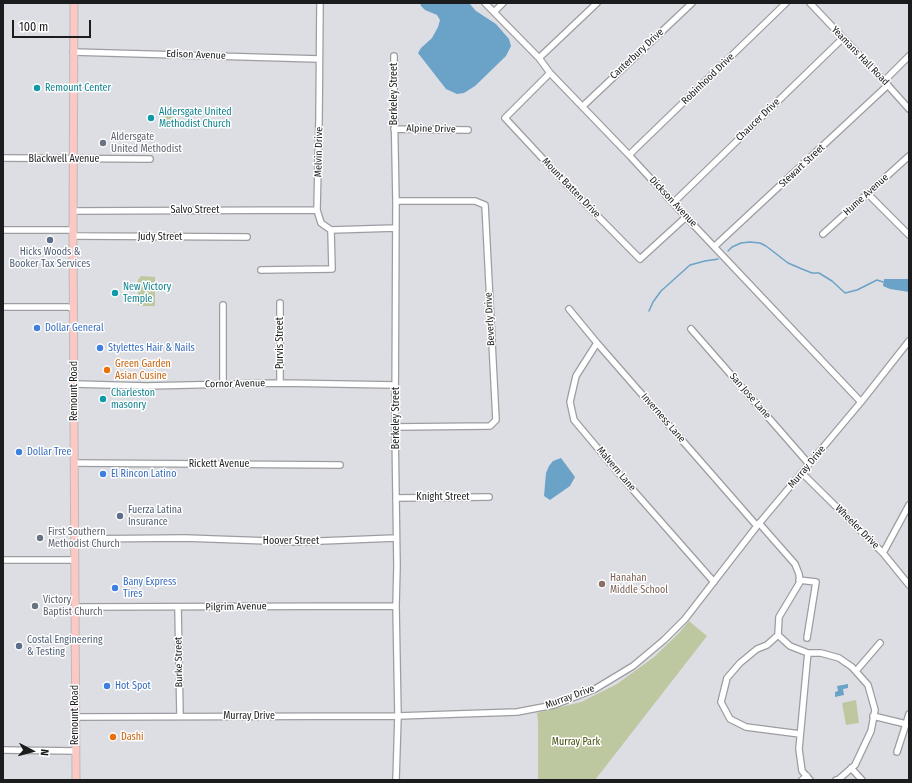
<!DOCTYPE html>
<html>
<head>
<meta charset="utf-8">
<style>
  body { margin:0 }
  #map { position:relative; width:912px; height:783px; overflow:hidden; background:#dddee3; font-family:"Fira Sans Condensed",sans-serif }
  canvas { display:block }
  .frame { position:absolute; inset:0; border:4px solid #1b1c1d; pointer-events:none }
  .north { position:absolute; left:12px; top:731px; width:40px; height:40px; -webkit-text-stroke:3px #fff; paint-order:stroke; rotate:96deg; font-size:11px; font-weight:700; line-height:16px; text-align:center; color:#1b1c1d }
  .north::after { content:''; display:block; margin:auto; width:14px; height:18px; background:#1b1c1d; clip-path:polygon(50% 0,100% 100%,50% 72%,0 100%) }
  .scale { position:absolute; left:12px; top:20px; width:79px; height:18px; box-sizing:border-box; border:2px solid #1b1c1d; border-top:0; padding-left:5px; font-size:12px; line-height:14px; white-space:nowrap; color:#1b1c1d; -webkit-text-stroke:3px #fff; paint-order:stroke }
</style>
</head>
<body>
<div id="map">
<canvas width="912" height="783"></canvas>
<div class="frame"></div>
<div class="north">N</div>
<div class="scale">100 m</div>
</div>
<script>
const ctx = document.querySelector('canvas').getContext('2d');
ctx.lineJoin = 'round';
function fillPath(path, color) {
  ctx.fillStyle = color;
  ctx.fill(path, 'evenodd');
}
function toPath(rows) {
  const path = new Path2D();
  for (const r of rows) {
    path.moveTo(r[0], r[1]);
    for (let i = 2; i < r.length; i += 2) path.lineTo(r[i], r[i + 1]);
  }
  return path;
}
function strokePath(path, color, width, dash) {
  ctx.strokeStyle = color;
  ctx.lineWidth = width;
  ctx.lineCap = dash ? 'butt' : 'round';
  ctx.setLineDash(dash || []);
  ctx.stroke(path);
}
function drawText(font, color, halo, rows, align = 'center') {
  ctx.font = font + ' "Fira Sans Condensed",sans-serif';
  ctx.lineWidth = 3;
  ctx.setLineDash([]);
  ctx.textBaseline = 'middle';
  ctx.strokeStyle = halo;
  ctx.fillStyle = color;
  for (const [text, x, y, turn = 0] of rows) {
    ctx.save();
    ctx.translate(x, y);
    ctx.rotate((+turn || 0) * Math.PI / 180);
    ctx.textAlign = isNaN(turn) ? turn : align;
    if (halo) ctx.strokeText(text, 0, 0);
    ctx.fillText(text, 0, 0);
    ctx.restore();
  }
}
fillPath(toPath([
  [172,112,172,122,164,123,163,113],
  [141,276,155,277,155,306,138,306,138,280],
  [689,621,707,636,595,780,538,780,538,721,537,713,581,702,617,684,654,657,679,633],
  [856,700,859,723,846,725,842,703]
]), '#bec8a0');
fillPath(toPath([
  [420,3,469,3,476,11,496,24,509,39,511,46,506,56,475,86,464,93,457,94,446,89,418,53,421,48,432,38,438,27,440,20,437,15,425,10,421,6],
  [884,279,909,279,909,292,890,289,883,286],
  [561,458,575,477,570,486,550,500,544,496,546,473,549,466,553,461],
  [848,684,848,688,843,689,844,695,835,697,835,692,838,691,837,686]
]), '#6ba2c7');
strokePath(toPath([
  [728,251,732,247,741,243,750,242,760,243,766,246,788,263,802,269,812,273,819,273,832,281,845,293,857,290,877,280,883,282],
  [649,311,653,302,661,291,690,265,705,261,718,259]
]), '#6ba2c7', 1.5);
const minor = toPath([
  [320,3,319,120,317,210,321,223,331,230,396,228],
  [485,3,539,58,550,73,629,155,686,217,861,402],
  [810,3,884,81,909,109],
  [494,12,503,3],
  [73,52,319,59],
  [394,56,394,98,396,201,395,427,397,566,396,606,398,716,396,780],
  [539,58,597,3],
  [550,73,505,118,571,189,640,259,686,217],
  [884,81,909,56],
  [583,106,692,3],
  [394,129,468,130],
  [629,155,786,3],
  [3,158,150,159],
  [868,194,909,235],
  [673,203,843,38],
  [73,211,317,210],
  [3,230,73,230],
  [823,234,909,156],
  [73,236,247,237],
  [715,246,888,85],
  [261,270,332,269,331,230],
  [223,305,223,384],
  [3,307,68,307,74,309],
  [569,309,597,343,757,526],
  [691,329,809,464],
  [597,343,576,376,570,402,574,420,626,482,714,582],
  [280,383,280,303],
  [75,384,146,386,280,383,395,385],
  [395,427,490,426,496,420,485,205,475,201,396,201],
  [74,463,340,465],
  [802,473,883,553,909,585],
  [396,498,489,497],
  [759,523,795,564,799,574,800,582,779,617,778,635,767,645,757,649,740,663,727,678,721,702,730,719,746,727,800,734],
  [75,539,185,538,296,542,396,538],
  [883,553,909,505],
  [3,560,75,560],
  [799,580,816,582,807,638],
  [75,607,396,606],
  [178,607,180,716],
  [778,635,790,646,808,653],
  [856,671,880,643],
  [873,716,906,724,897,752],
  [75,717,398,716,517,712,554,705,595,689,633,666,664,640,685,619,757,526,861,402,909,341],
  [906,724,909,714],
  [3,750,75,751],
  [851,768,862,780],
  [802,780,807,776],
  [810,780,802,771,799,749,807,662,808,653,821,653,839,658,852,667,868,685,875,710,871,731,855,765,839,779,836,780]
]);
const major = toPath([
  [74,3,73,236,76,780]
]);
strokePath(minor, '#9c9da1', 8);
strokePath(major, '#bbb', 9);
strokePath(minor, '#fff', 5.5);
strokePath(major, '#fbc8c4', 7);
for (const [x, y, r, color] of [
  [37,88,4,"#0f9aa8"],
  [151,118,4,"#0f9aa8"],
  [103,143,4,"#6b7280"],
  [50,240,4,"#5c6f8a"],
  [115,293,4,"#0f9aa8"],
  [37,328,4,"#3f7fe0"],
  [100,348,4,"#3f7fe0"],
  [107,370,4,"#e8710a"],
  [103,399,4,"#0f9aa8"],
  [19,452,4,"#3f7fe0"],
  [103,474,4,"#3f7fe0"],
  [120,516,4,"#5c6f8a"],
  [40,538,4,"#6b7280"],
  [602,584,4,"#8d6e63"],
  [115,588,4,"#3f7fe0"],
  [35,606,4,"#6b7280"],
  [19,646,4,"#5c6f8a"],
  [107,686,4,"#3f7fe0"],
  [113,737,4,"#e8710a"]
]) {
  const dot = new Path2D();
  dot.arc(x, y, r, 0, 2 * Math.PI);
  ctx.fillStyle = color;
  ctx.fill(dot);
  strokePath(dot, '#fff', 1.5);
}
drawText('10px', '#1b1c1d', '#fff', [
  ["Canterbury Drive",637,54,-43],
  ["Edison Avenue",196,55,2],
  ["Yeamans Hall Road",860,56,46],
  ["Robinhood Drive",708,79,-44],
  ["Berkeley Street",394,94,-90],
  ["Chaucer Drive",758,120,-44],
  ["Alpine Drive",431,129,1],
  ["Melvin Drive",319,152,-89],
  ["Blackwell Avenue",64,159],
  ["Stewart Street",802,166,-43],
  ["Mount Batten Drive",571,188,46],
  ["Hume Avenue",866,195,-42],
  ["Dickson Avenue",673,202,47],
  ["Salvo Street",195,210],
  ["Judy Street",160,237],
  ["Beverly Drive",490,319,-93],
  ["Purvis Street",280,343,-90],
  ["Cornor Avenue",235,384,-1],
  ["Remount Road",74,391,-90],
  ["San Jose Lane",750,396,49],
  ["Berkeley Street",396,418,-90],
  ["Inverness Lane",663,418,49],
  ["Rickett Avenue",219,464],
  ["Murray Drive",807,467,-50],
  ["Malvern Lane",616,469,50],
  ["Knight Street",443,497],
  ["Wheeler Drive",857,527,45],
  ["Hoover Street",291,541],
  ["Pilgrim Avenue",236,607,-1],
  ["Burke Street",179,662,-91],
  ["Murray Drive",570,697,-20],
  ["Remount Road",75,715,-90],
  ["Murray Drive",249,716]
]);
drawText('10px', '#0d838f', '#fff', [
  ["Remount Center",45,88],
  ["Aldersgate United",159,112],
  ["Methodist Church",159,124],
  ["New Victory",123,287],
  ["Temple",123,299],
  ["Charleston",111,393],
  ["masonry",111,405]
], 'left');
drawText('10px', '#5b616d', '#fff', [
  ["Aldersgate",111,137],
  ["United Methodist",111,149],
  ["First Southern",48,532],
  ["Methodist Church",48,544],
  ["Victory",43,600],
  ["Baptist Church",43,612]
], 'left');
drawText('10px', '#4e5e75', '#fff', [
  ["Hicks Woods &",50,252,"center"],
  ["Booker Tax Services",50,264,"center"],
  ["Fuerza Latina",128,510],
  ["Insurance",128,522],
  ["Costal Engineering",27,640],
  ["& Testing",27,652]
], 'left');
drawText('10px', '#366cbe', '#fff', [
  ["Dollar General",45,328],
  ["Stylettes Hair & Nails",108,348],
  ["Dollar Tree",27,452],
  ["El Rincon Latino",111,474],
  ["Bany Express",123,582],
  ["Tires",123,594],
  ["Hot Spot",115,686]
], 'left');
drawText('10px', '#c56008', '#fff', [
  ["Green Garden",115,364],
  ["Asian Cusine",115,376],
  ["Dashi",121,737]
], 'left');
drawText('10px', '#785e54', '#fff', [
  ["Hanahan",610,578],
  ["Middle School",610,590]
], 'left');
drawText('10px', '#444f0b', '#fff', [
  ["Murray Park",576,742]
]);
</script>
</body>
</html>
